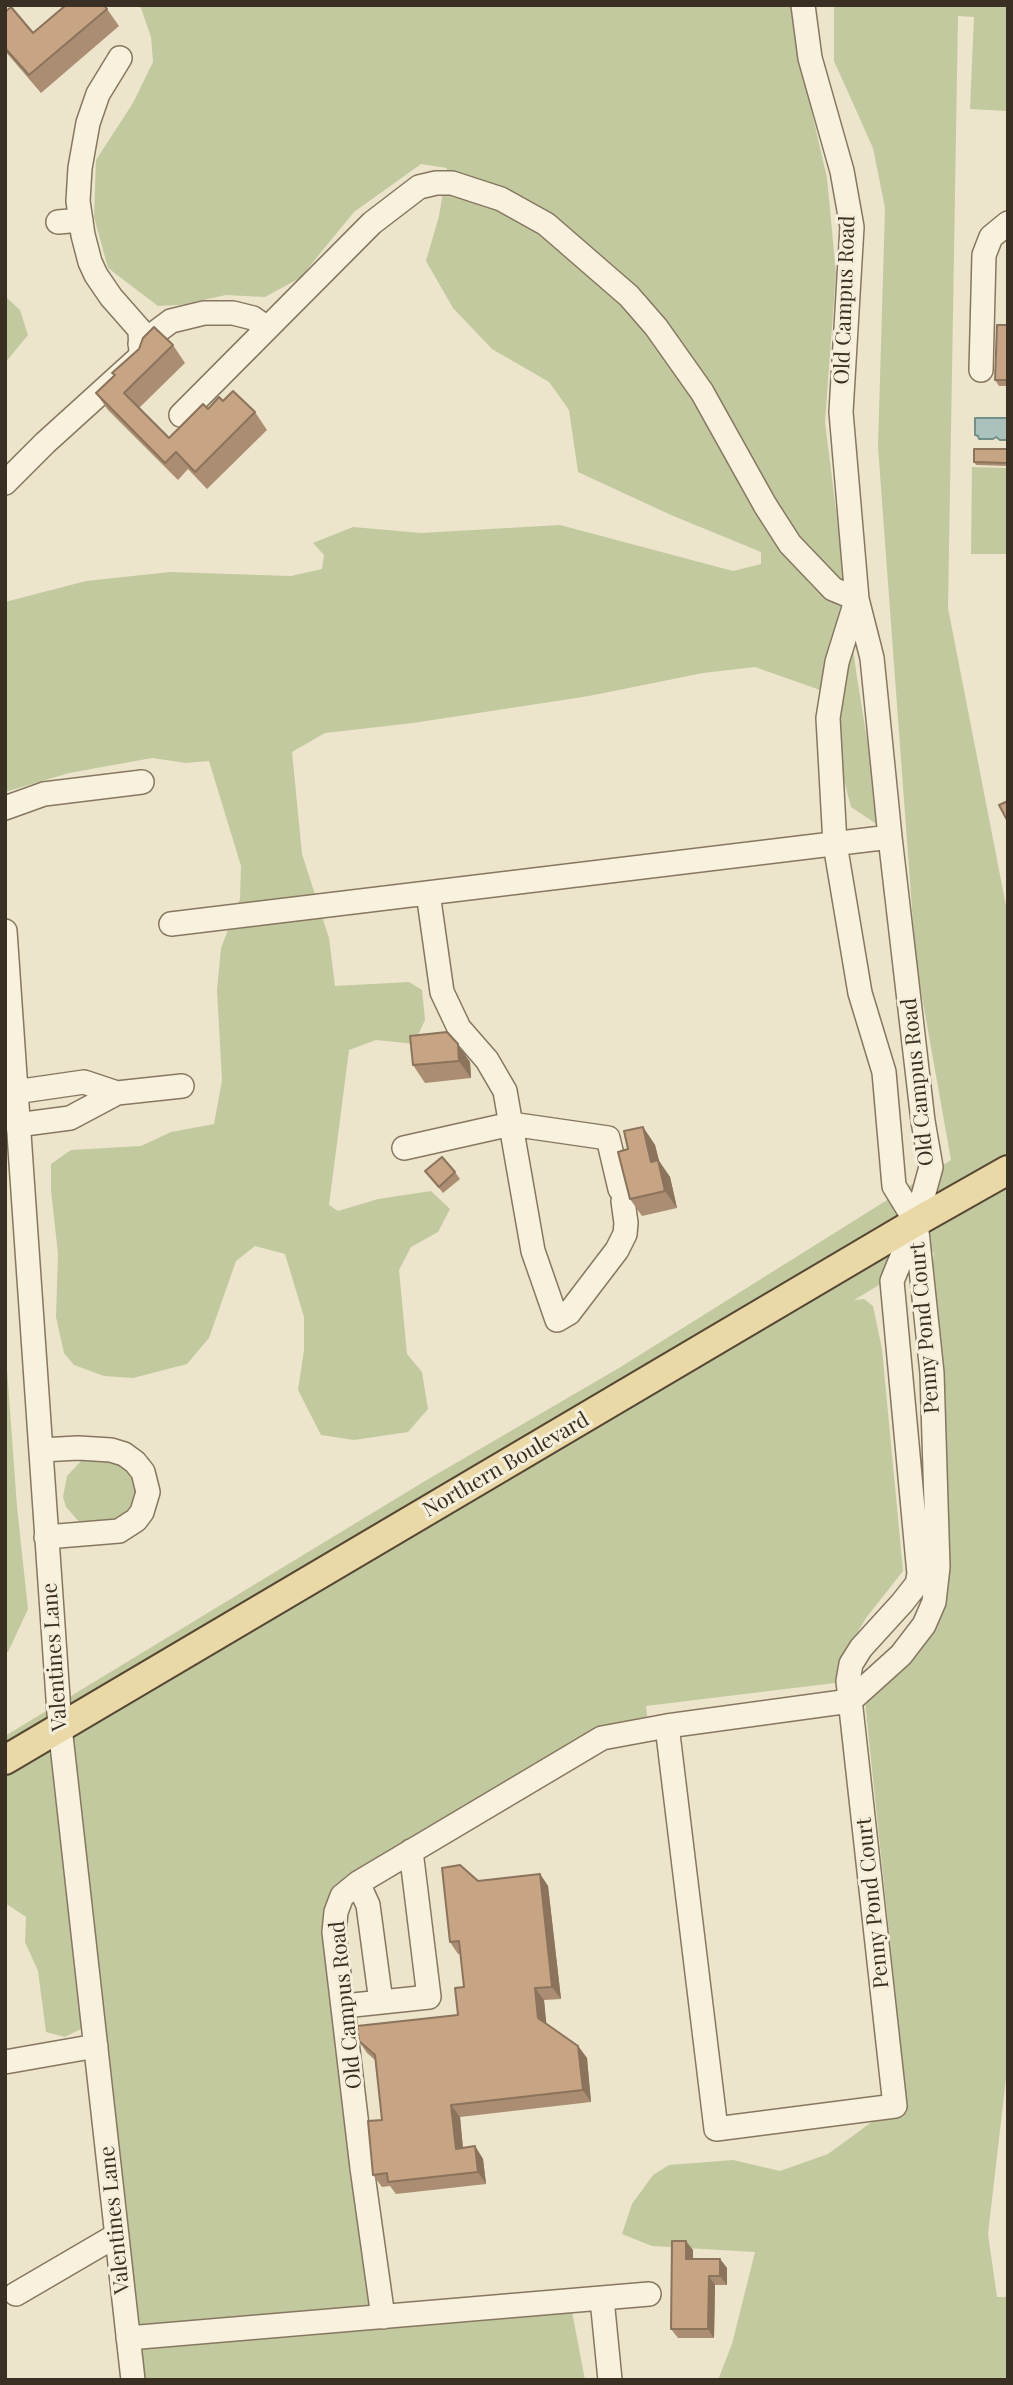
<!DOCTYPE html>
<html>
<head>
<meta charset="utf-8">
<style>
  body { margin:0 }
  #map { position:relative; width:1013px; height:2385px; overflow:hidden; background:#ece4cb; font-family:"Playfair Display",serif }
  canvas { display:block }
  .frame { position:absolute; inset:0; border:7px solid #392f22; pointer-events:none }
</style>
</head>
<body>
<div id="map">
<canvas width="1013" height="2385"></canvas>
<div class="frame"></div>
</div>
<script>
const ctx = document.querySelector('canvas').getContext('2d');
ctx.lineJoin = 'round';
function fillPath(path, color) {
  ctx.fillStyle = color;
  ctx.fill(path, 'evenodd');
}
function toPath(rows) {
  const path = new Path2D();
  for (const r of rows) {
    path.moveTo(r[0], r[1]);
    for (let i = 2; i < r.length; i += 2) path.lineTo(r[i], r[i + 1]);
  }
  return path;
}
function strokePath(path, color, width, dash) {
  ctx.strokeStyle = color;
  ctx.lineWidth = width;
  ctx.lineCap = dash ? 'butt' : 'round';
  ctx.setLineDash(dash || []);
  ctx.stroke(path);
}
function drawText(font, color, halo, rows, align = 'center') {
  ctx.font = font + ' "Playfair Display",serif';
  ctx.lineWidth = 6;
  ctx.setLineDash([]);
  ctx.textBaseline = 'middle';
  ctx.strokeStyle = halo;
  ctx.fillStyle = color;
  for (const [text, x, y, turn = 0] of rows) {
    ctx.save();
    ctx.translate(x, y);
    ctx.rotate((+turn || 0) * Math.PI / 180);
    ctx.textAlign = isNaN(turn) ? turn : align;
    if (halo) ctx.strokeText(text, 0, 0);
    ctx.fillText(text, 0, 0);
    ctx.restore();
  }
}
fillPath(toPath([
  [136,5,792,5,798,52,827,178,836,273,825,422,856,671,881,827,851,807,843,776,837,696,755,667,703,673,589,696,413,723,325,733,292,752,302,854,329,938,335,986,409,982,422,990,425,1020,414,1044,376,1040,349,1050,329,1205,338,1211,378,1199,431,1191,450,1209,438,1232,411,1247,399,1270,407,1354,422,1372,428,1409,408,1432,354,1440,321,1435,298,1390,304,1350,304,1317,285,1254,255,1246,236,1261,209,1338,187,1364,133,1378,104,1376,74,1365,64,1353,56,1317,58,1254,51,1190,51,1164,71,1150,141,1146,171,1132,214,1124,222,1080,217,990,221,948,240,899,241,866,209,761,186,763,152,758,69,773,5,792,5,602,86,581,170,572,291,576,322,569,324,555,313,543,353,527,421,533,560,525,733,571,761,564,761,552,671,515,578,472,569,410,549,382,492,349,453,308,426,261,439,216,447,168,421,164,354,212,300,278,265,297,226,295,180,305,158,306,108,268,94,217,96,160,133,103,153,62,151,37,141,8],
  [834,5,1008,5,1008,111,970,109,974,17,958,16,948,608,1008,916,1008,2061,988,2234,997,2297,1008,2297,1008,2380,718,2380,732,2344,755,2252,652,2246,622,2234,632,2204,653,2175,669,2165,733,2160,780,2171,828,2154,880,2116,903,2105,903,2066,865,1702,943,1605,932,1268,934,1252,854,1300,864,1299,873,1306,882,1349,903,1571,866,1618,849,1647,843,1682,646,1706,648,1725,341,1894,379,2313,570,2301,585,2380,133,2380,83,2028,65,2037,46,2032,38,1971,25,1942,26,1917,5,1903,5,1736,425,1481,619,1368,951,1160,916,963,878,447,885,208,873,148,834,61],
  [5,296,20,310,28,335,5,363],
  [972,467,1008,468,1008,554,971,554],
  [5,1341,17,1507,28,1609,8,1652,5,1652],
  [92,1457,113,1458,130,1472,135,1482,135,1503,122,1521,81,1524,66,1507,63,1497,67,1476,82,1460]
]), '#c2c99f');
const water = toPath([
  [975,418,1008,418,1008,440,1000,440,996,437,993,439,979,439,978,436,975,435,975,418]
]);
fillPath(water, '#abc1bc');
strokePath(water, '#728f89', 2);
const minor = toPath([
  [803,5,810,58,842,171,852,227,841,412,857,599,872,658,890,837,923,1121,931,1167,916,1222],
  [58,222,81,220],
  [140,344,171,321,204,313,233,313,253,318,267,328],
  [981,370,984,255,991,237,1008,223],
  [181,415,372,223,419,187,436,183,452,183,501,199,546,224,629,296,656,327,702,392,765,505,790,544,833,589,857,599],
  [5,483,45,443,141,356,140,330,111,297,96,275,90,262,83,235,78,201,80,168,88,123,98,94,120,58],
  [856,601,837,662,828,718,835,844,860,993,884,1072,894,1186,916,1222],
  [5,808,44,794,142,782],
  [428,893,442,992,459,1028,487,1060,505,1091,533,1251,557,1320,569,1313,617,1250,625,1234,626,1223,623,1201],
  [171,924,890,837],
  [5,931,60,1727,133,2380],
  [15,1092,84,1082,117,1093],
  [17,1125,70,1118,117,1093,182,1086],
  [404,1148,511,1124,608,1138,620,1189],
  [41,1450,78,1448,111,1450,124,1454,135,1462,143,1472,148,1492,142,1512,136,1520,119,1531,46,1537],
  [667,1726,716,2129,895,2106,848,1681,851,1664,861,1648,902,1603,917,1584,919,1574,892,1281,916,1222,932,1373,938,1567,934,1602,924,1625,901,1655,850,1701],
  [358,1883,368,1905,381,2002],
  [344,2006,429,1997,411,1851],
  [5,2062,96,2046],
  [16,2294,117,2235],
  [602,2299,610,2380],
  [383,2317,362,2168,334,1932,336,1912,342,1896,358,1883,602,1738,667,1726,850,1701],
  [128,2338,649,2294]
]);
const major = toPath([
  [5,1760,916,1222,1008,1170]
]);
strokePath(minor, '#877760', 26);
strokePath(major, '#564634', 32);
strokePath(minor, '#f7f1de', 23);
strokePath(major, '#ead9a7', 28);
fillPath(toPath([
  [107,9,119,26,41,93,5,51,5,12,33,33],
  [1008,325,1008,386,999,386,995,380],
  [173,345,185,363,139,408,169,438,208,409,223,401,255,412,267,430,207,489,188,469,178,480,108,410,96,393,114,375,112,373],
  [1008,449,1008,466,976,465,974,462],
  [410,1036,470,1062,471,1078,425,1083,413,1065],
  [643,1127,655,1145,659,1161,670,1177,677,1208,642,1216,630,1199],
  [425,1171,455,1172,460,1179,443,1193],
  [540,1874,548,1886,561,1999,544,2000,546,2024,578,2046,587,2058,591,2102,460,2117,463,2148,475,2146,483,2159,486,2184,396,2194,390,2186,382,2187,373,2175,382,2120,375,2060,367,2053,359,2041,458,2015,464,1987,461,1954,458,1954,450,1942,478,1881],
  [693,2250,693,2259,720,2259,727,2268,727,2285,715,2285,714,2338,678,2338,671,2329]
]), '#aa8d72');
fillPath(toPath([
  [458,1044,470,1062,471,1078,459,1061],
  [643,1127,655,1145,659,1161,670,1177,677,1208,665,1191,651,1162],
  [540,1874,548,1886,561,1999,552,1987],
  [535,1988,544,2000,547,2030,538,2018],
  [578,2046,587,2058,591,2102,583,2090],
  [451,2105,460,2117,464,2161,456,2149],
  [475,2146,483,2159,486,2184,478,2172],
  [686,2241,693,2250,693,2268,686,2259],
  [720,2259,727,2268,727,2285,720,2276],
  [709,2276,715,2285,714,2338,708,2329]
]), '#8b735c');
const building = toPath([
  [66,5,104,5,107,9,29,75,5,48,5,12,11,7,33,33,66,5],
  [997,325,1008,325,1008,380,995,380,997,325],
  [154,327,173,345,124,393,169,438,203,404,208,409,219,397,223,401,233,391,255,412,195,472,176,452,165,463,96,393,115,375,112,373,139,349,143,338,154,327],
  [974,449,1008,449,1008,463,974,462,974,449],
  [1008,801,1008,819,1007,820,999,805,1008,801],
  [447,1032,458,1044,459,1061,413,1065,410,1036,447,1032],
  [643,1127,651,1162,658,1160,665,1191,630,1199,618,1152,628,1149,624,1131,643,1127],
  [442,1157,455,1172,439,1187,425,1171,442,1157],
  [460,1865,478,1881,540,1874,552,1987,535,1988,538,2018,578,2046,583,2090,451,2105,456,2149,475,2146,478,2172,388,2182,387,2173,373,2175,368,2121,382,2120,375,2055,359,2041,357,2026,458,2015,455,1988,464,1987,459,1941,450,1942,442,1868,460,1865],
  [672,2241,686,2241,686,2259,720,2259,720,2276,709,2276,708,2329,671,2329,672,2241]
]);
fillPath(building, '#c6a484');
strokePath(building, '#8b735c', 2);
drawText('21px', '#392f22', '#f4eeda', [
  ["Old Campus Road",845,300,-88],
  ["Old Campus Road",918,1082,-96],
  ["Penny Pond Court",925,1328,-95],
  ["Northern Boulevard",506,1465,-30],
  ["Valentines Lane",55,1657,-94],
  ["Penny Pond Court",873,1903,-96],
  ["Old Campus Road",346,2005,-96],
  ["Valentines Lane",115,2220,-96]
]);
</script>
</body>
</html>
